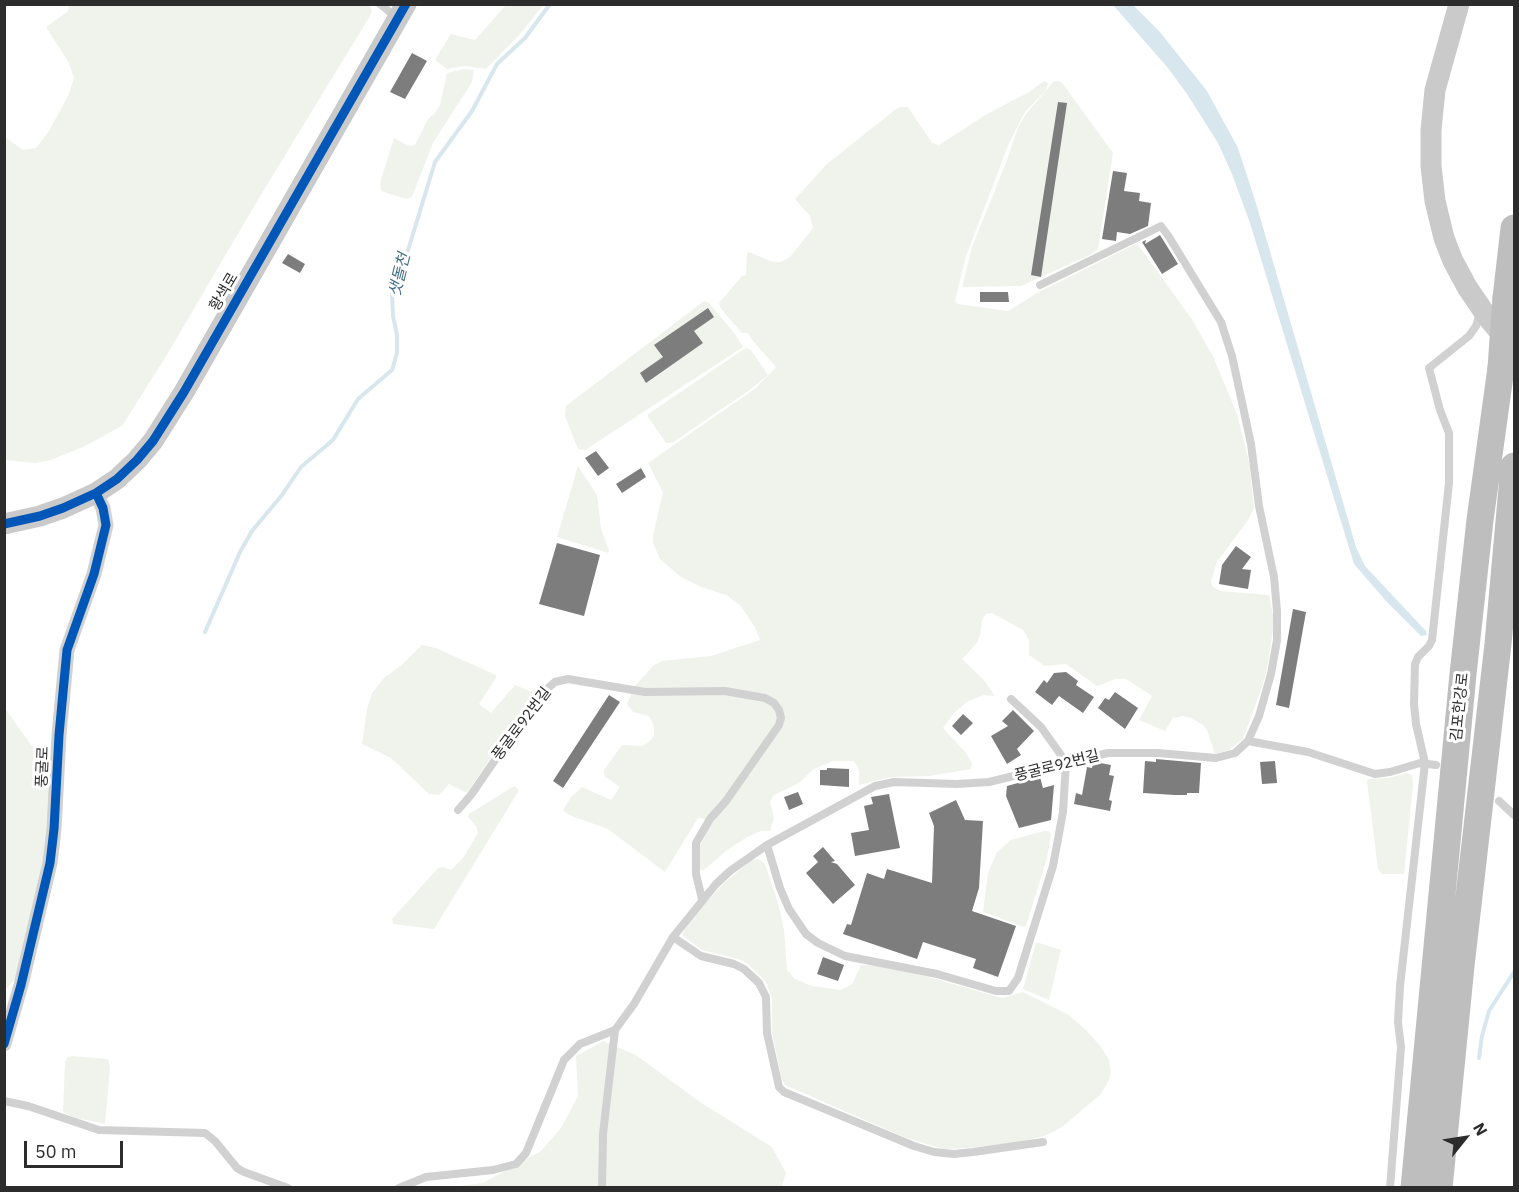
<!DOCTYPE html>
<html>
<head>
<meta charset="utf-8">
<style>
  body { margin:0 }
  #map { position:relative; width:1519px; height:1192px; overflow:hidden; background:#fff; font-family:"IBM Plex Sans",sans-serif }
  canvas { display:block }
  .frame { position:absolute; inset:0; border:6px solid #2c2c2c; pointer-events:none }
  .north { position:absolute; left:1435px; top:1108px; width:60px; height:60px; -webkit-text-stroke:4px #fff; paint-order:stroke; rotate:60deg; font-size:16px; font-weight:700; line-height:24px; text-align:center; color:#2c2c2c }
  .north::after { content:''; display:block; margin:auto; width:21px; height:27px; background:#2c2c2c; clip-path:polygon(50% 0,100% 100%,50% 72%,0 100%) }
  .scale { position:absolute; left:24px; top:1141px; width:99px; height:27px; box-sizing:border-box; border:3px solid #2c2c2c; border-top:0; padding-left:8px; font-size:18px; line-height:21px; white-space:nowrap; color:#2c2c2c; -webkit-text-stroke:4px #fff; paint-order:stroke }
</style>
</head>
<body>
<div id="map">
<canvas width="1519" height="1192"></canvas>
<div class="frame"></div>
<div class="north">N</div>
<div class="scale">50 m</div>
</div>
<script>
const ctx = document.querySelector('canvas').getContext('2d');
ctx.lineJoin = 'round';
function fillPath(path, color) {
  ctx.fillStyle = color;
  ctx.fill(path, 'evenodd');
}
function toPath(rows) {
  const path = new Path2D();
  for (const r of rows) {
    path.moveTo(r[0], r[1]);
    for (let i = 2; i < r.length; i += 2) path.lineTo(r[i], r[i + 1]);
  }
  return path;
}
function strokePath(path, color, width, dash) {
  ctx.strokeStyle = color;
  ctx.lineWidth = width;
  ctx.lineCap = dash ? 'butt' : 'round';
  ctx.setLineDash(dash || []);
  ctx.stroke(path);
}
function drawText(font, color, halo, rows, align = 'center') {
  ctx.font = font + ' "IBM Plex Sans","Noto Sans KR",sans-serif';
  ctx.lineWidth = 6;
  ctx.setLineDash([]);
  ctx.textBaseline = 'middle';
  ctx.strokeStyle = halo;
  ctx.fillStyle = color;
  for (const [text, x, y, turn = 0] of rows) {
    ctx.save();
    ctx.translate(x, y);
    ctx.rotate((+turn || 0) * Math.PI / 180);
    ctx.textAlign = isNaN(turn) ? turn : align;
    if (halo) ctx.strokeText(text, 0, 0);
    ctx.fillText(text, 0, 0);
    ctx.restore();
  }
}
fillPath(toPath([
  [369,4,372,10,370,16,259,198,165,358,122,426,85,446,51,460,35,463,5,460,5,137,23,150,36,148,49,131,68,96,74,78,69,63,46,27,67,12,69,9,68,5],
  [506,5,543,5,521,33,486,69,465,66,447,69,436,61,436,58,451,34,475,40],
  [463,69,474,70,472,82,433,143,412,197,406,199,381,191,380,183,394,138,409,146,415,145,428,119,434,114,440,105,447,73],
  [1044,81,1048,83,1046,90,1025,112,1009,143,966,256,955,301,958,304,1008,311,1037,293,1135,244,1139,246,1191,318,1213,356,1237,414,1249,462,1254,508,1248,520,1217,562,1211,581,1212,586,1220,591,1269,595,1273,615,1273,629,1268,664,1262,687,1243,739,1229,750,1215,754,1207,730,1203,725,1191,718,1183,716,1173,718,1165,731,1139,720,1152,696,1126,679,1115,679,1097,686,1066,664,1045,666,1029,655,1029,640,1023,630,992,613,986,614,982,620,980,636,977,643,962,659,983,679,995,696,984,695,968,701,954,713,943,728,966,753,972,763,971,769,929,776,891,777,859,785,859,770,854,761,833,761,814,769,799,783,774,795,770,802,774,818,770,831,761,831,747,837,726,851,703,871,700,869,699,848,711,824,702,818,698,818,665,872,608,829,569,815,563,810,571,797,582,787,611,800,620,787,604,776,604,770,622,745,642,746,650,741,654,736,654,726,649,716,633,712,627,704,635,686,654,665,662,661,711,656,760,640,755,627,740,605,726,595,701,587,681,577,660,559,653,543,653,536,663,492,648,463,756,388,776,367,753,341,748,333,742,333,726,315,720,307,719,303,742,276,746,275,747,253,749,252,773,262,781,262,790,257,813,228,810,216,795,199,827,164,896,109,901,107,908,107,932,143,939,145,987,114,1029,92],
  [1054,81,1059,81,1063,84,1113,153,1098,249,1090,255,1021,286,962,287,972,247,1006,163,1018,127,1026,114],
  [704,301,709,303,735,334,743,347,585,450,578,449,565,416,566,406],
  [746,348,751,350,768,375,751,389,682,436,672,443,666,443,648,417,648,414],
  [578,466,597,495,601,529,609,550,608,553,557,537],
  [422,645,436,648,496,675,496,678,479,704,491,713,515,685,532,692,534,694,467,793,449,784,439,795,429,794,391,758,362,744,367,709,372,693,384,678,404,663],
  [4,707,54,777,44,863,17,977,5,990],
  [1407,773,1412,775,1413,785,1404,874,1382,874,1378,869,1367,781,1369,779,1388,778],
  [514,786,518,789,518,792,434,929,393,924,392,919,438,868,443,867,451,870,463,858,478,833,476,826,468,817,469,814],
  [1044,831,1049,831,1051,835,1047,858,1026,926,1024,927,983,912,988,873,997,852,1011,840],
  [759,859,765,864,778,903,784,930,787,970,795,979,812,986,841,990,852,984,861,965,878,966,925,976,995,996,1003,998,1023,992,1069,1015,1088,1032,1101,1047,1109,1060,1111,1072,1109,1080,1100,1095,1062,1127,1047,1135,1020,1142,967,1148,944,1149,906,1138,785,1085,782,1080,772,1033,772,999,766,982,749,965,741,960,702,950,682,935,685,929,702,907,724,883,752,860],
  [1036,942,1061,950,1049,1000,1023,989],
  [603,1041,636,1055,700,1102,772,1147,786,1173,781,1188,452,1187,483,1183,541,1151,561,1128,578,1096,576,1056],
  [71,1056,108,1059,110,1067,105,1124,76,1118,63,1112,65,1062,67,1058]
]), '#f0f3eb');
fillPath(toPath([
  [1113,5,1133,5,1159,31,1207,91,1238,148,1255,200,1356,547,1365,566,1426,631,1427,635,1421,636,1386,601,1354,564,1250,223,1232,174,1218,143,1187,94,1168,68]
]), '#d8e7ee');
strokePath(toPath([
  [205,632,240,552,252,531,282,495,301,467,333,440,358,399,392,370,397,353,397,335,393,316,392,294,409,247,435,162,472,111,497,64,525,38,550,4],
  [1479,1058,1482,1036,1489,1011,1514,972]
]), '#d8e7ee', 4);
fillPath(toPath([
  [412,53,427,61,405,99,390,92],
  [1058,102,1067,103,1041,277,1031,275],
  [1113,171,1127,173,1124,191,1140,193,1139,201,1151,203,1148,226,1130,234,1117,232,1116,241,1102,239],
  [1160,235,1178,264,1162,274,1142,242,1146,240,1145,244],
  [288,254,305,264,300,273,282,263],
  [980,292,1008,292,1009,302,980,302],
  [708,308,714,317,694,331,703,343,646,383,640,373,663,357,654,345],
  [596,451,609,468,598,476,585,458],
  [641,468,646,477,622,493,616,484],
  [557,543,600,555,584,616,539,604],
  [1236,546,1251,557,1242,569,1251,570,1248,589,1219,584,1222,565],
  [1293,609,1306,612,1289,708,1276,705],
  [1066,672,1078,681,1076,685,1094,697,1083,713,1059,696,1052,705,1035,692,1044,680,1047,683,1054,673],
  [1115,692,1138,708,1125,729,1098,708,1105,698,1109,700],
  [609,695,620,702,563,788,553,781],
  [1013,710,1034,731,1017,749,1021,755,1007,764,991,736,1008,726,1002,721],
  [963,714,973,723,961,735,952,726],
  [1156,759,1201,763,1199,793,1187,793,1187,795,1175,795,1143,793,1145,761,1156,762],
  [1275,761,1277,783,1262,784,1260,762],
  [1095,762,1111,765,1109,775,1114,776,1109,800,1112,801,1110,811,1074,804,1076,793,1082,795,1087,767,1092,768,1093,763],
  [827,768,849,769,849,787,820,785,820,770,827,770],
  [1040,777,1043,788,1054,785,1051,820,1019,828,1006,796,1007,786],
  [798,792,803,804,789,810,784,797],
  [889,794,900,848,855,856,851,833,869,830,864,806,873,804,871,797],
  [956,800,965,820,983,821,979,888,972,911,1016,926,998,977,973,968,976,959,923,942,917,959,843,934,847,924,851,925,867,873,884,879,887,869,932,883,934,826,929,813],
  [823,847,835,861,831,862,837,864,855,885,833,904,806,873,818,862,813,856],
  [823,957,844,965,838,981,817,974]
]), '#7d7d7d');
strokePath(toPath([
  [380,4,397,18],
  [1040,285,1161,226,1169,237,1221,322,1232,356,1251,444,1259,506,1274,577,1277,611,1277,640,1271,674,1259,716,1248,741],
  [1499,801,1514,815],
  [458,810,471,795,539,696,555,682,568,679,645,692,725,691,765,698,774,703,779,710,781,718,779,725,726,801,710,819,696,843,696,874,702,899],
  [767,845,780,888,789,909,806,934,818,943,845,956,937,974,996,991,1009,991,1018,978,1053,866,1063,812,1066,762,1041,727,1011,699],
  [673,937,701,956,734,964,744,969,759,983,766,997,767,1033,779,1087,784,1092,914,1146,934,1152,954,1154,973,1152,1043,1142],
  [4,1101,28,1106,99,1130,205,1133,215,1141,237,1168,244,1172,288,1188],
  [399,1188,426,1177,493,1170,516,1164,526,1153,564,1060,580,1044,615,1030,634,1004,673,937,716,884,730,871,767,845,875,786,894,782,957,784,989,782,1108,753,1158,753,1216,758,1235,753,1248,741,1308,752,1375,774,1390,772,1420,763,1436,765],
  [602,1188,603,1134,615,1030],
  [1390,1188,1401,1047,1398,1022,1400,986,1425,763,1416,724,1414,704,1415,664,1418,657,1429,646,1432,640,1449,483,1449,433,1440,410,1429,368,1469,336,1476,326,1480,313]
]), '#d1d1d1', 8);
strokePath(toPath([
  [4,1044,21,985,50,863,54,829,59,735,67,650,94,574,106,525,103,508,96,493]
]), '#d1d1d1', 15);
strokePath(toPath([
  [1459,4,1435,90,1431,130,1431,166,1435,201,1444,238,1453,261,1467,287,1488,318,1509,343],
  [4,524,40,516,63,508,96,493,117,479,137,460,153,441,184,392,406,4]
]), '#cacaca', 21);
strokePath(toPath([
  [1506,298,1514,228],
  [1414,1188,1463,674,1480,520,1501,368],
  [1439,1188,1461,966,1498,644,1514,466]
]), '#bebebe', 27);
strokePath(toPath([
  [1501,368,1506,298]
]), '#bebebe', 27);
strokePath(toPath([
  [4,524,40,516,63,508,96,493,117,479,137,460,153,441,184,392,406,4],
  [4,1044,21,985,50,863,54,829,59,735,67,650,94,574,106,525,103,508,96,493]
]), '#0057b8', 9);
drawText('15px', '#2c2c2c', '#fff', [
  ["황색로",224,292,-60],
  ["김포한강로",1460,707,-84],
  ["풍굴로92번길",522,724,-53],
  ["풍굴로92번길",1057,766,-14],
  ["풍굴로",43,767,-88]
]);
drawText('italic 16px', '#427086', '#fff', [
  ["샛돌천",400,275,-76]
]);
</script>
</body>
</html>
